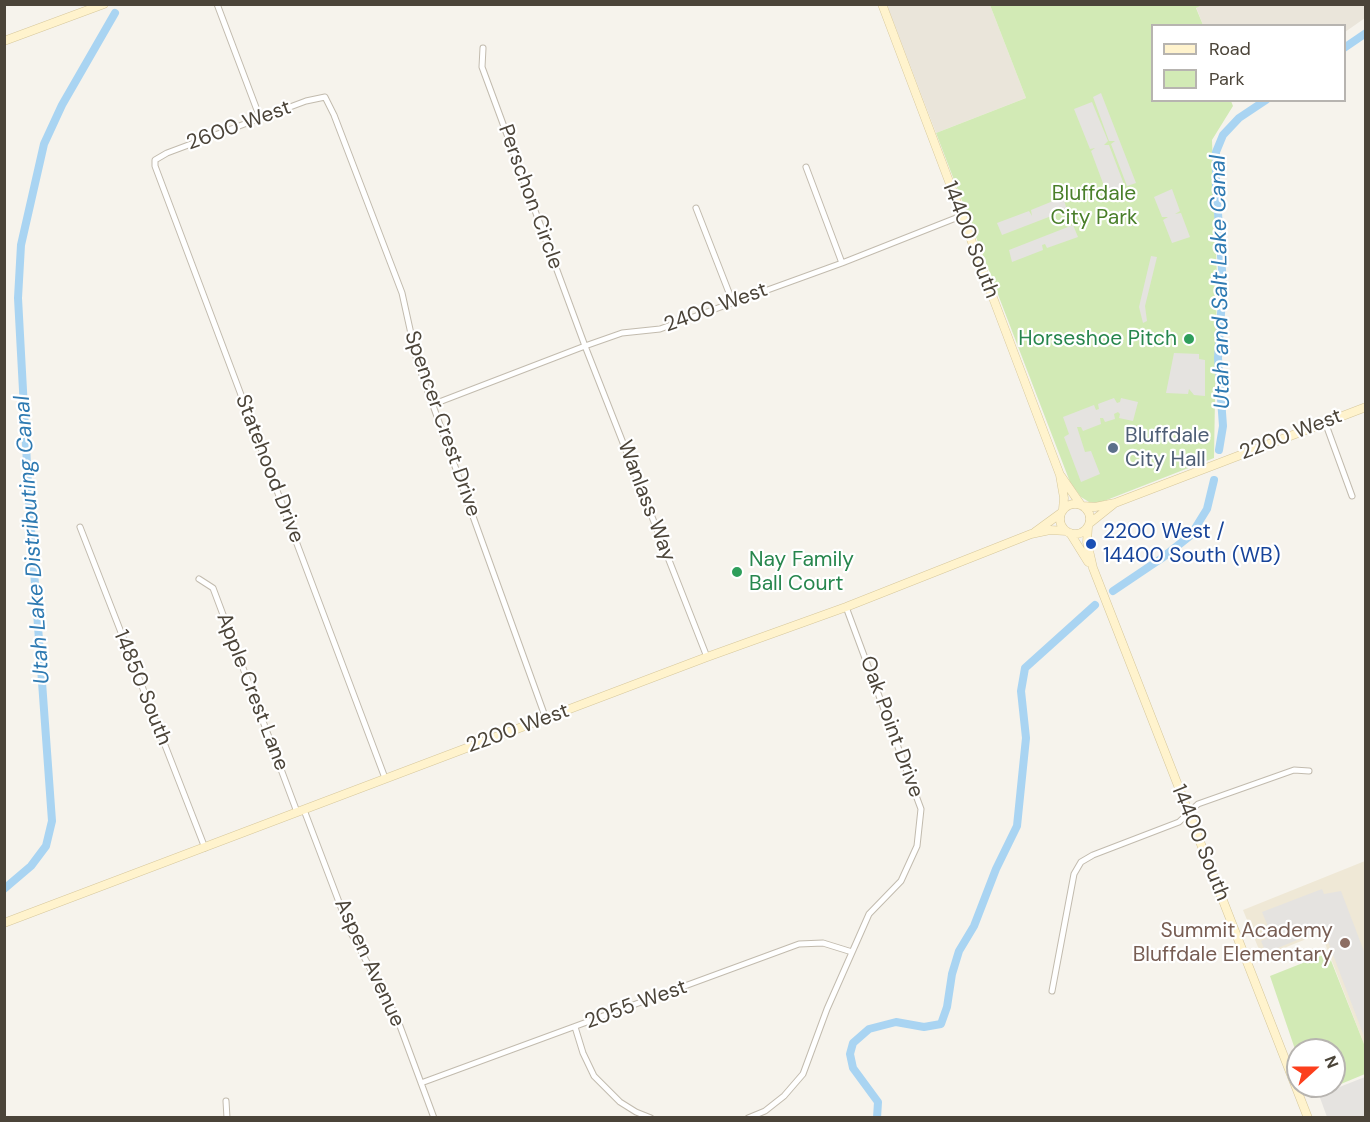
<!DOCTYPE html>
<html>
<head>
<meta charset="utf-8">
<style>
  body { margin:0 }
  #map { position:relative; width:1370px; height:1122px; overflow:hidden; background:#f6f3ec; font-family:"DM Sans",sans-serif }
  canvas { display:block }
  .frame { position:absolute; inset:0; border:6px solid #4b4439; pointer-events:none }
  .legend { position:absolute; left:1151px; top:24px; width:195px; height:78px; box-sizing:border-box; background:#fff; border:2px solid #b7b4b0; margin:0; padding:8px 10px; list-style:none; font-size:18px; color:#4b4439 }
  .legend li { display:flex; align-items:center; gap:12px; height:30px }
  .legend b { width:30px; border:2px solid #b7b4b0 }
  .north { position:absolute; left:1286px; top:1038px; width:60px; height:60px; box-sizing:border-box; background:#fff; border:2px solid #b7b4b0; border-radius:50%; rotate:69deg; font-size:16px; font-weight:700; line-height:24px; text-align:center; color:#4b4439 }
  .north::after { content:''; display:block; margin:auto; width:21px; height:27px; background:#fc3f1d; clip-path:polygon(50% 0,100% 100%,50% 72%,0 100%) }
</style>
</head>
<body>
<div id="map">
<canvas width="1370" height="1122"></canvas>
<div class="frame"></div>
<ul class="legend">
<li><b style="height:8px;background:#fff3cd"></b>Road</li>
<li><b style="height:16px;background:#d2eab5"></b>Park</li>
</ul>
<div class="north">N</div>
</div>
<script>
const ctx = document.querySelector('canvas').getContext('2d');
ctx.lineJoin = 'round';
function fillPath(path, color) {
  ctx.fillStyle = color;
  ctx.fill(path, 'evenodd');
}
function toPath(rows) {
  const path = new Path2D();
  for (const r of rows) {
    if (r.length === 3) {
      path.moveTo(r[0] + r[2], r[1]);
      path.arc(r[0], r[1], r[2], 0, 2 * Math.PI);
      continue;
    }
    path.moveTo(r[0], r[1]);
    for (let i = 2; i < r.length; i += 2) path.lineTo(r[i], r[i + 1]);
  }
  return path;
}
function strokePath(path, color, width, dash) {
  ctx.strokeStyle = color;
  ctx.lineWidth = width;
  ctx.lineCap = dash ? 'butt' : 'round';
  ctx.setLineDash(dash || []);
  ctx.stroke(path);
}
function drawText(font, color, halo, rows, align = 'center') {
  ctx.font = font + ' "DM Sans",sans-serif';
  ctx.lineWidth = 4.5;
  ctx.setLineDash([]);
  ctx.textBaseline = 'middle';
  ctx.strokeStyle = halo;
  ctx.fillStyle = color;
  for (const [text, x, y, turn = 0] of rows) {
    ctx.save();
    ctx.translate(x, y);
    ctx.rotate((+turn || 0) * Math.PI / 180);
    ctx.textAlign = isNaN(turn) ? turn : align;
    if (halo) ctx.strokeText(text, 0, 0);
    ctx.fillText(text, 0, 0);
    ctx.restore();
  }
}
fillPath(toPath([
  [1202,4,1365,5,1365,18,1345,32,1344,26,1203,25,1196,7],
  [887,5,990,5,1026,98,936,133]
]), '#eae5da');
fillPath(toPath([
  [1365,861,1365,1044,1364,1044,1321,933,1262,957,1243,910]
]), '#efe8d6');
fillPath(toPath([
  [990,5,1202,5,1196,8,1203,25,1152,26,1152,100,1231,101,1233,106,1212,140,1217,278,1214,458,1099,503,1089,502,1081,497,1070,482,936,133,1026,98],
  [1328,953,1364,1044,1365,1044,1365,1074,1312,1096,1308,1086,1334,1086,1334,1050,1298,1050,1298,1058,1270,976]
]), '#d2eab5');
fillPath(toPath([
  [1101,93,1136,183,1127,186,1111,144,1115,141,1109,141,1093,97],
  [1092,102,1108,141,1104,145,1109,145,1125,187,1107,194,1091,151,1095,148,1090,149,1074,109],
  [1172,189,1180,211,1175,214,1181,213,1190,237,1172,243,1163,220,1168,217,1162,217,1154,197],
  [1063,197,1067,210,1002,235,997,223,1029,211,1032,216,1031,210],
  [1073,225,1078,237,1047,248,1045,244,1042,245,1043,250,1012,262,1009,250],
  [1151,256,1157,257,1145,306,1147,321,1143,323,1139,307],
  [1174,353,1199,354,1199,359,1205,360,1205,396,1194,395,1189,389,1188,394,1166,393],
  [1114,398,1117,403,1120,402,1121,398,1138,402,1133,421,1119,418,1120,414,1118,412,1114,414,1115,419,1105,422,1103,418,1100,418,1101,424,1083,431,1081,427,1077,427,1085,452,1091,451,1100,474,1081,482,1064,437,1069,434,1063,417,1094,405,1096,410,1099,409,1098,404],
  [1322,889,1324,894,1341,891,1365,954,1365,1039,1324,931,1321,930,1266,953,1261,941,1272,936,1262,912],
  [1365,1077,1365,1099,1364,1100,1365,1117,1327,1117,1319,1095]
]), '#e5e3e0');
strokePath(toPath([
  [1344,48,1366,33],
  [1219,450,1223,426,1218,358,1223,284,1216,185,1216,152,1223,135,1239,118,1266,100],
  [1113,591,1162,558,1191,535,1207,509,1214,480],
  [4,889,31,866,46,846,52,821,29,501,18,298,21,245,44,144,62,105,115,13],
  [877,1118,878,1102,853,1068,850,1054,853,1043,869,1029,896,1022,924,1027,941,1024,947,1007,952,974,959,951,974,926,996,869,1017,826,1026,738,1021,691,1025,668,1095,605]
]), '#a9d4f2', 8);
const street = toPath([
  [217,4,260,118],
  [483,48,482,67,585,346,707,657],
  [806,167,842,263],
  [696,208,733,303],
  [434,404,585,346,622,333,660,329,842,263,961,216],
  [1325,422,1352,496],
  [80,527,205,848],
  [199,579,213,588,297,812],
  [385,778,155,166,155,160,167,153,306,101,325,97,334,115,402,293,417,361,546,719],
  [304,810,350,931,397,1018,434,1118],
  [1052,991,1074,874,1081,862,1093,855,1179,822,1198,804,1294,770,1309,771],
  [575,1027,583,1053,594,1076,620,1102,636,1112,651,1118],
  [421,1083,799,944,823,943,852,952],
  [226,1101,227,1118],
  [748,1118,765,1111,784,1096,803,1074,827,1009,869,914,901,881,917,846,921,809,846,607]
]);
const secondary = toPath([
  [882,4,1060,475,1064,498,1063,509],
  [4,41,104,4],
  [1061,476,1081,505],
  [1075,519,15],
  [1083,506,1095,507,1115,503,1366,407],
  [1090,523,1115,503],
  [1088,527,1087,542,1093,568,1308,1118],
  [1035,532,1061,513],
  [1070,533,1088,562],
  [4,923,707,657,846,607,1031,534,1050,530,1066,531]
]);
strokePath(street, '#c2bbae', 7);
strokePath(secondary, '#d6c79b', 9);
strokePath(street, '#fff', 5);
strokePath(secondary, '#fff3cd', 8);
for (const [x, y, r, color] of [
  [1189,339,6,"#2e9e5b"],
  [1113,448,6,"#5c6f8a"],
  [1091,544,6,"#1a4fb4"],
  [737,572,6,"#2e9e5b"],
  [1345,943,6,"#8d6e63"]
]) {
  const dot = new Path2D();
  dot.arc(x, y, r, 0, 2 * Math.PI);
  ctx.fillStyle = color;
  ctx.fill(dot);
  strokePath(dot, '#fff', 2);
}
drawText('21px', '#4b4439', '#fff', [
  ["2600 West",239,126,-20],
  ["Perschon Circle",530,197,70],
  ["14400 South",970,240,69],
  ["2400 West",716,308,-20],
  ["Spencer Crest Drive",442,424,71],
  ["2200 West",1291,435,-21],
  ["Statehood Drive",269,469,69],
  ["Wanlass Way",646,501,69],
  ["14850 South",142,688,68],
  ["Apple Crest Lane",252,692,69],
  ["Oak Point Drive",891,727,70],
  ["2200 West",518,729,-20],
  ["14400 South",1200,843,68],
  ["Aspen Avenue",369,963,65],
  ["2055 West",636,1005,-20]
]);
drawText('21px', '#4a7f2a', '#fff', [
  ["Bluffdale",1094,194],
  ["City Park",1094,218]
]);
drawText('21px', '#27864d', '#fff', [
  ["Horseshoe Pitch",1177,339],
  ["Nay Family",749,560,"left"],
  ["Ball Court",749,584,"left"]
], 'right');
drawText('21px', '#4e5e75', '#fff', [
  ["Bluffdale",1125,436],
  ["City Hall",1125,460]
], 'left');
drawText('21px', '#164399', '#fff', [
  ["2200 West /",1103,532],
  ["14400 South (WB)",1103,556]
], 'left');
drawText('21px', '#785e54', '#fff', [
  ["Summit Academy",1333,931],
  ["Bluffdale Elementary",1333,955]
], 'right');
drawText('italic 22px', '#2e7ab2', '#fff', [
  ["Utah and Salt Lake Canal",1221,282,-91],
  ["Utah Lake Distributing Canal",33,540,-94]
]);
</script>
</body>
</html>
